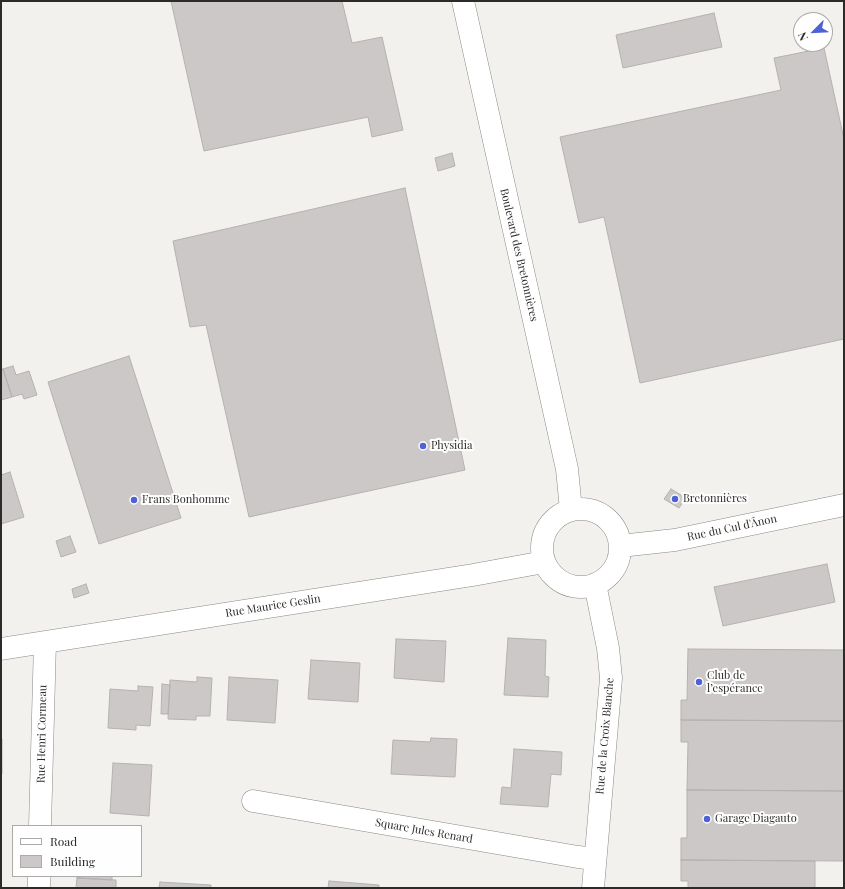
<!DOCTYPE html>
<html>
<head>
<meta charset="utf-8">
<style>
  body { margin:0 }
  #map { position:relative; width:845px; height:889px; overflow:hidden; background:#f3f1ee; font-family:"Playfair Display",serif }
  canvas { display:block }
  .frame { position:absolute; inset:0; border:2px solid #2c2b2a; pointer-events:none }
  .legend { position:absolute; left:12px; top:825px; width:130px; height:52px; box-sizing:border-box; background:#fffefe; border:1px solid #abaaa9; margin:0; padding:5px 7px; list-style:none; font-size:12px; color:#2c2b2a }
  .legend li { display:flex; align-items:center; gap:8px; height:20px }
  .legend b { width:20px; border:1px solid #abaaa9 }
  .north { position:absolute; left:793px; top:12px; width:40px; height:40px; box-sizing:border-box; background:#fffefe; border:1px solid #abaaa9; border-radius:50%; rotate:246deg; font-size:11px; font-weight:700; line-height:16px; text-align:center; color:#2c2b2a }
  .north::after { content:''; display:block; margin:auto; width:14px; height:18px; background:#4e61d6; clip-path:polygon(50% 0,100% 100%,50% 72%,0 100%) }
</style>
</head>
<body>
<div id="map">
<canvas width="845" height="889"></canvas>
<div class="frame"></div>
<ul class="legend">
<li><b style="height:5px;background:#fff"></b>Road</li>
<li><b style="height:11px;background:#ccc8c7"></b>Building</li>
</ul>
<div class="north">N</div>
</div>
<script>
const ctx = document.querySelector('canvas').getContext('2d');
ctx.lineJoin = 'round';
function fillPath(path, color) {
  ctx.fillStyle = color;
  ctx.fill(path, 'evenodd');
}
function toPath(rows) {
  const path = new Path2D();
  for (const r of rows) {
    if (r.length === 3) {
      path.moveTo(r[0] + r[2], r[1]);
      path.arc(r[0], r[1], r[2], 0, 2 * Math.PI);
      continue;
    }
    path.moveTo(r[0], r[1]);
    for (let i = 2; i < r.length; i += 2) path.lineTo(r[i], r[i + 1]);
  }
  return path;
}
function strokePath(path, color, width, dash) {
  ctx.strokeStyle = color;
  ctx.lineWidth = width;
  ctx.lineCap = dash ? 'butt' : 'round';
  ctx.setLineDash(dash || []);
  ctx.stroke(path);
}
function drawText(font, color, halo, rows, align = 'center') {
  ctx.font = font + ' "Playfair Display",serif';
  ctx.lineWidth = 4;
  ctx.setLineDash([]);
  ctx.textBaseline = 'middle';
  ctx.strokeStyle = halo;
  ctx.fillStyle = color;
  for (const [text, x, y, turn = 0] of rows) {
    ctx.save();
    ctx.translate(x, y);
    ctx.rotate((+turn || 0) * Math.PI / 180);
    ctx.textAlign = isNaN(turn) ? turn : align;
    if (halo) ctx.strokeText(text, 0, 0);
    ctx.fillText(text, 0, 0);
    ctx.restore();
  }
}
const building = toPath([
  [171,1,342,1,352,43,382,37,403,130,372,137,368,117,204,151,171,1],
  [714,13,722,47,623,68,616,35,714,13],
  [824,48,844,139,844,339,640,383,604,217,579,223,560,137,781,90,774,58,824,48],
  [452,153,455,166,438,171,435,158,452,153],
  [405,188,465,470,249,517,206,325,190,327,173,241,405,188],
  [129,356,181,518,99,544,48,382,129,356],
  [13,366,16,375,29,371,37,395,24,399,22,394,12,397,3,369,13,366],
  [3,369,12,397,1,400,1,370,3,369],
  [10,472,24,517,1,524,1,475,10,472],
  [671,489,686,498,679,508,664,499,671,489],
  [70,536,76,552,61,557,56,541,70,536],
  [827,564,835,602,723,626,714,587,827,564],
  [86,584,89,593,74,598,72,589,86,584],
  [508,638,546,640,545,676,549,677,548,697,504,695,508,638],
  [396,639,446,641,444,682,394,678,396,639],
  [688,649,844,650,844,721,681,720,681,700,687,700,688,649],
  [311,660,360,663,358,702,308,699,311,660],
  [197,677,212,678,210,716,196,716,196,720,168,719,170,680,197,682,197,677],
  [229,677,278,680,275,723,227,720,229,677],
  [162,684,170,685,168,714,161,714,162,684],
  [138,686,153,687,150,726,136,725,136,730,108,728,110,689,138,691,138,686],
  [681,720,844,721,844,791,687,790,688,742,681,742,681,720],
  [431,738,457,739,455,777,391,774,393,740,430,742,431,738],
  [1,739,2,739,2,774,1,774,1,739],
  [514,749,562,752,561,775,551,774,548,807,500,804,502,787,511,788,514,749],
  [113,763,152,765,149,816,110,813,113,763],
  [687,790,844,791,844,861,681,860,681,838,687,838,687,790],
  [681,860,815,861,815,888,688,888,688,881,681,881,681,860],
  [77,876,112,876,112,880,77,878,77,876],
  [77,878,116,880,116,888,76,888,77,878],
  [329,881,379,885,379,888,328,888,329,881],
  [160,882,211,885,211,888,159,888,160,882]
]);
fillPath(building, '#ccc8c7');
strokePath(building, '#b5b1b0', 1);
const minor = toPath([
  [463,1,567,469,571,510],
  [581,548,39],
  [620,546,675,540,844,505],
  [1,649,473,575,544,562],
  [253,801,578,857,595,859],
  [40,826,45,642],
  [39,888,39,876],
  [593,888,611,678,608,648,595,584]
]);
strokePath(minor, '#8b8886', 23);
strokePath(minor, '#fff', 22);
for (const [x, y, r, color] of [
  [423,446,4,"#4e61d6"],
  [675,499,4,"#4e61d6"],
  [134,500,4,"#4e61d6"],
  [699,682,4,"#4e61d6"],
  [707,819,4,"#4e61d6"]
]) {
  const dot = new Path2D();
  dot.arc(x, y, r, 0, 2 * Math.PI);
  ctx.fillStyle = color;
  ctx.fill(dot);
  strokePath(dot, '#fffefe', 1.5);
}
drawText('11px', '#2c2b2a', '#fffefe', [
  ["Boulevard des Bretonnières",519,255,77],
  ["Rue du Cul d'Ânon",732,528,-12],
  ["Rue Maurice Geslin",273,606,-9],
  ["Rue Henri Cormeau",42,734,-89],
  ["Rue de la Croix Blanche",605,736,-85],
  ["Square Jules Renard",424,831,10]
]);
drawText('11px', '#2c2b2a', '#fffefe', [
  ["Physidia",431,446],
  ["Bretonnières",683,499],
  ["Frans Bonhomme",142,500],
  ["Club de",707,676],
  ["l’espérance",707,689],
  ["Garage Diagauto",715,819]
], 'left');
</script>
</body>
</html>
